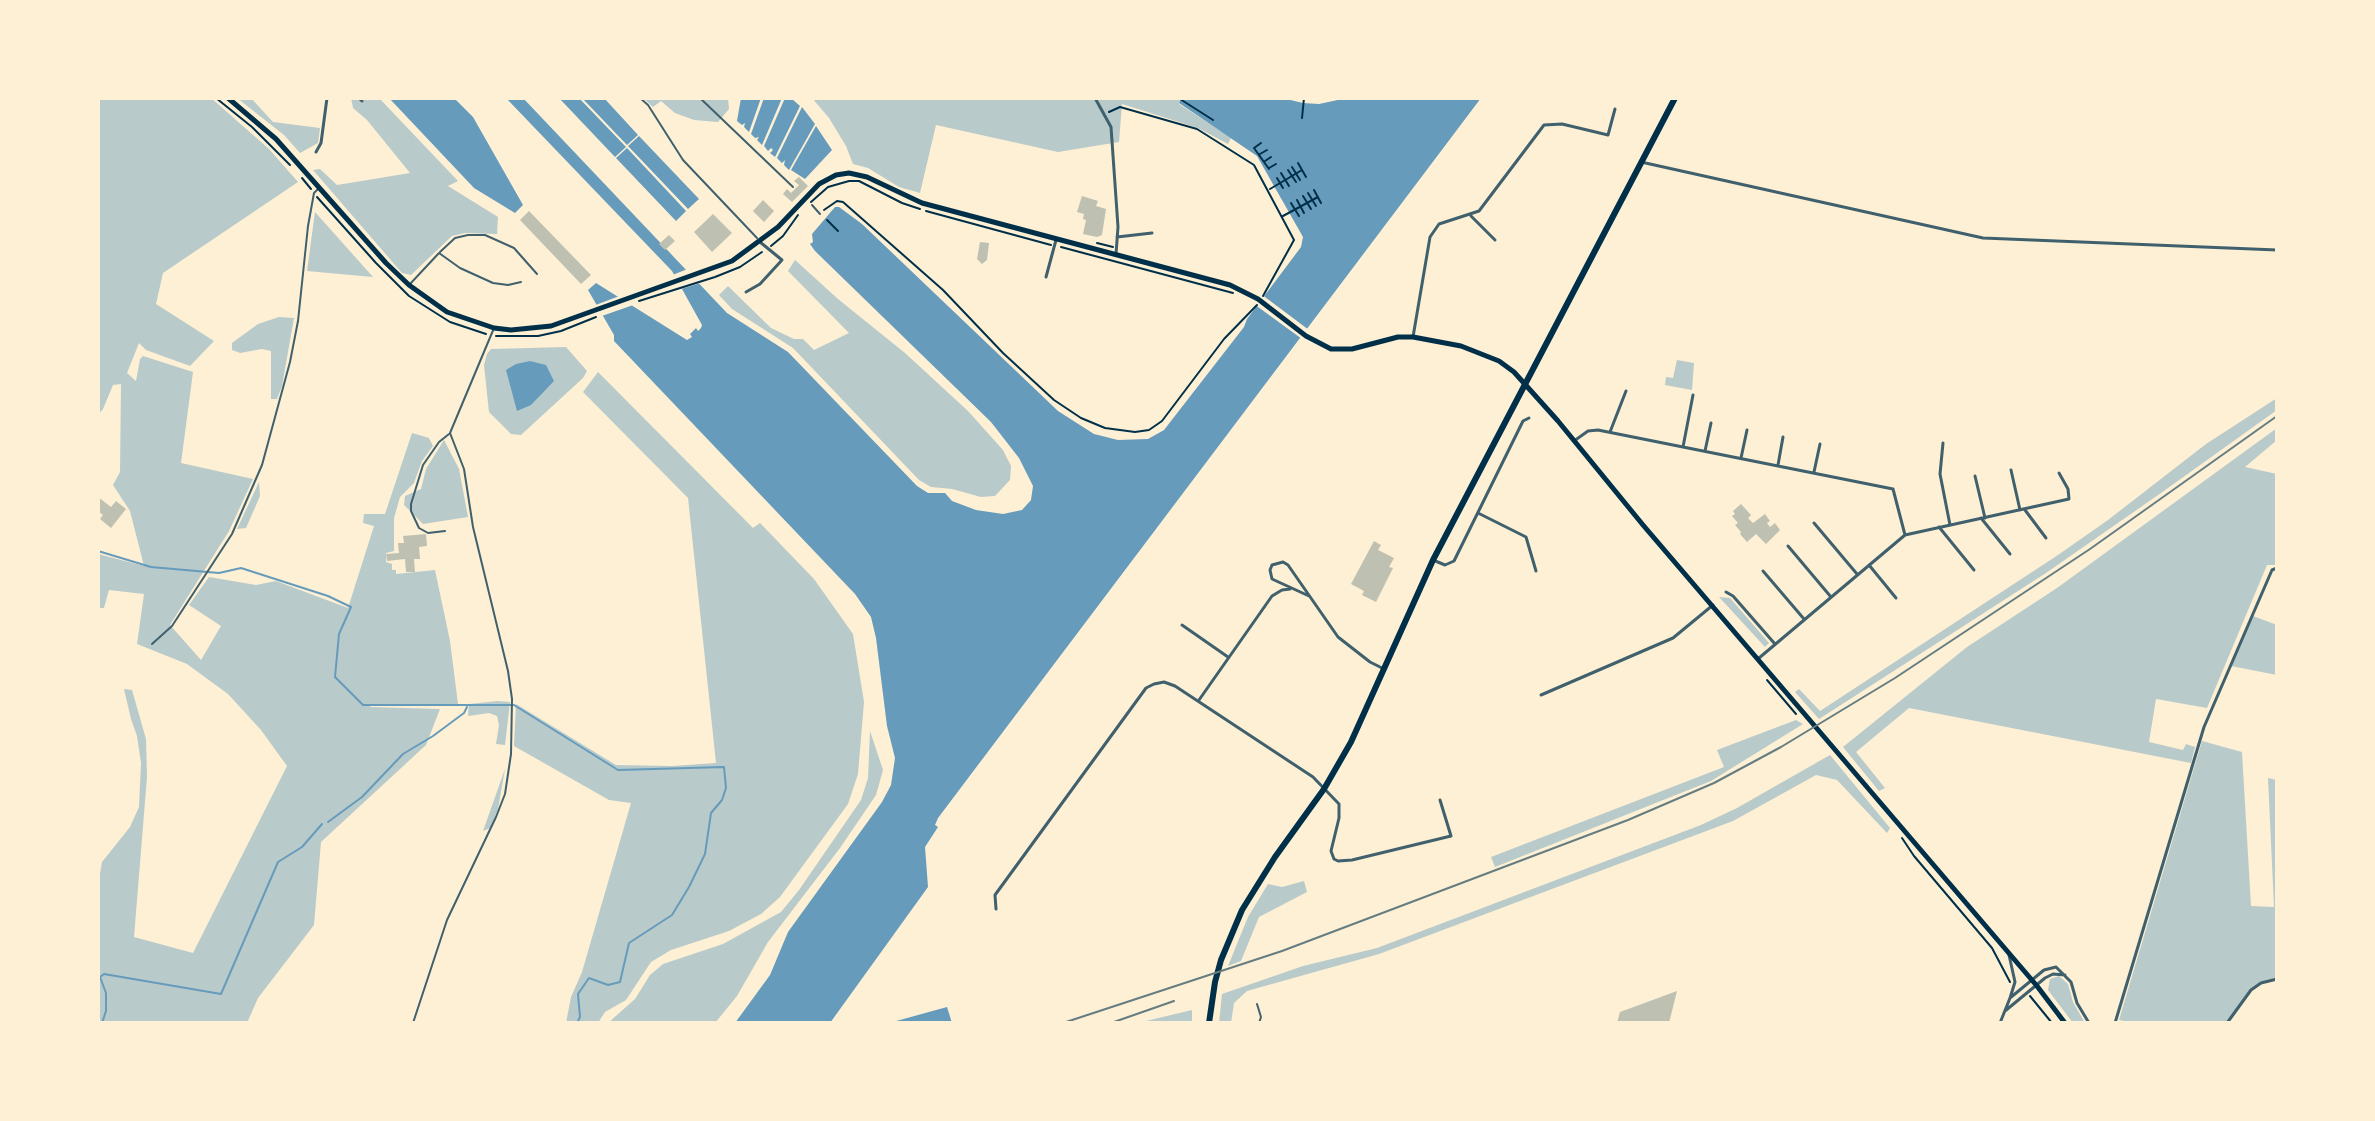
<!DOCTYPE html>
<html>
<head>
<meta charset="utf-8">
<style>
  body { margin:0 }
  #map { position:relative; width:2375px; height:1121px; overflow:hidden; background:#fdf0d5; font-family:Karla,sans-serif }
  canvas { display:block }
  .frame { position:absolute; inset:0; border:100px solid #fdf0d5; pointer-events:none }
</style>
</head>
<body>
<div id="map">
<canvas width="2375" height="1121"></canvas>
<div class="frame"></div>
</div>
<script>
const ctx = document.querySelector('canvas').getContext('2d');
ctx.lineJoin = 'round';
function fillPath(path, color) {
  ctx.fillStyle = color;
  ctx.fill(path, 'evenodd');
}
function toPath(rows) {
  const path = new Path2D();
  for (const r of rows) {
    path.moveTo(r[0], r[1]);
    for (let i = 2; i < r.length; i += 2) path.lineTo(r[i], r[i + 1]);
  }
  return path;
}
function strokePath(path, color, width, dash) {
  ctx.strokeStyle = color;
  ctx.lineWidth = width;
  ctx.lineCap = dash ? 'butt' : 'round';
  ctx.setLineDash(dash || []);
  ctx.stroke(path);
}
fillPath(toPath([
  [98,98,211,98,269,149,298,182,163,273,156,304,214,341,190,366,146,350,139,343,127,373,136,381,140,359,143,356,193,372,181,463,253,479,229,531,170,625,201,660,221,626,189,605,209,577,256,585,276,581,348,608,374,526,363,523,364,514,385,514,412,433,429,438,433,446,422,461,414,483,400,497,394,518,394,551,386,553,386,562,392,564,392,570,396,570,396,574,435,570,450,641,458,704,371,704,370,707,440,709,426,745,321,842,314,925,258,998,247,1023,98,1023,98,885,102,862,130,827,139,807,141,763,137,736,131,719,124,689,132,690,146,739,147,777,134,937,193,953,287,766,261,730,228,694,187,664,137,644,144,594,109,590,104,608,98,608,98,554,144,566,130,511,113,485,120,472,121,384,113,385,103,409,98,415],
  [237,98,251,98,273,122,320,128,318,143,300,153,284,135],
  [351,98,379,98,458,181,448,186,498,217,497,234,465,233,452,236,411,275,402,273,313,170,320,169,337,185,410,173,367,120,353,108],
  [643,98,728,98,729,109,718,122,694,120,675,113,661,101,653,107],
  [812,98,1180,98,1179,104,1231,138,1228,144,1198,128,1122,104,1119,142,1058,152,936,125,920,193,899,187,868,168,853,164,846,146,829,118],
  [315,212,373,277,307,271],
  [795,260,838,299,905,353,968,411,1003,450,1011,466,1010,480,995,496,981,497,952,489,931,487,919,480,793,348,732,309,719,295,728,286,771,328,794,339,803,339,814,350,849,333,788,271],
  [279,317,294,318,282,386,277,399,271,399,271,351,262,349,240,353,232,350,232,343,258,324],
  [566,347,587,371,583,378,521,435,511,434,489,412,484,365,487,354,491,349],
  [1677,360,1694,363,1692,390,1665,385,1666,377,1673,378],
  [598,372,753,528,760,523,814,579,853,634,864,702,858,774,848,804,780,897,761,914,729,931,671,950,651,962,626,1000,605,1012,598,1023,566,1023,571,997,582,972,631,803,609,800,514,746,516,704,616,765,672,766,716,763,688,498,583,392],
  [2277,398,2277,410,2161,493,2046,573,1830,712,1819,719,1795,692,1799,689,1820,711,2058,555,2108,520,2206,444],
  [2277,428,2277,440,2245,467,2277,474,2277,565,2267,565,2207,708,2156,699,2149,742,2183,750,2186,744,2195,747,2191,763,1909,708,1856,752,1885,788,1879,791,1843,747,1967,647,2057,588],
  [444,440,459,469,468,517,423,524,404,505,405,496,421,489,426,469],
  [259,482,260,496,246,528,237,529],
  [1719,597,1730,598,1769,643,1765,647],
  [2253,616,2277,625,2277,675,2231,666],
  [498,701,510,702,505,745,496,744,499,725,497,716,489,713,468,716,469,704],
  [1796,720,1803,724,1711,781,1495,867,1491,857,1724,767,1717,750],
  [870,731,883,770,876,795,840,848,768,942,737,996,715,1023,608,1023,635,999,650,975,663,964,723,944,781,912,799,890,861,800,868,778],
  [2202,741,2242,752,2251,906,2274,907,2268,778,2277,780,2277,977,2255,986,2225,1023,2133,1023,2119,1020],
  [1830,755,1890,828,1887,833,1837,780,1816,775,1733,821,1379,954,1247,991,1234,1003,1231,1023,1219,1023,1222,994,1303,966,1377,948,1701,825,1737,808],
  [505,769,498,809,490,828,483,831],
  [1304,881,1307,892,1259,917,1241,961,1228,966,1248,917,1268,884,1282,887],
  [2059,976,2068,984,2073,1002,2085,1023,2073,1023,2048,990,2050,979],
  [1192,1010,1192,1023,1135,1023,1146,1021]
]), '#b9caca');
fillPath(toPath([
  [389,98,454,98,473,117,523,205,515,213,474,188],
  [506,98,523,98,727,313,788,352,917,486,928,493,945,493,952,501,976,510,1003,514,1022,510,1031,500,1033,486,1019,458,991,422,815,251,810,244,813,242,812,234,835,207,839,207,862,224,1058,411,1094,434,1118,440,1148,439,1164,430,1244,327,1247,319,1301,247,1303,237,1257,156,1179,103,1181,98,1282,98,1303,103,1319,104,1347,98,1481,98,938,818,935,825,938,827,925,847,928,887,830,1023,735,1023,770,975,788,932,882,802,891,785,895,758,887,726,876,638,871,617,855,594,614,341,614,335,588,290,596,283,687,340,692,337,690,334,696,328,698,331,701,328,702,325,672,271],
  [559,98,579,98,626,147,615,157],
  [582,98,604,98,638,135,627,145],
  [741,98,761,98,749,132,744,127,745,123,742,125,737,121],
  [764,98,782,98,762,145,757,140,759,137,755,138,751,134],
  [785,98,791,98,800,106,775,157,770,153,773,150,771,148,768,151,764,146],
  [802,107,815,124,789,170,784,165,785,160,782,163,777,158],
  [816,126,832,150,805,179,791,170],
  [639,136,699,199,688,209,628,146],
  [627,148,686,211,676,221,616,158],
  [530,361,546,365,554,381,531,405,517,411,506,370,516,364],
  [947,1007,952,1023,889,1023]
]), '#669bbc');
fillPath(toPath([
  [690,268,704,282,678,290,670,276],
  [1261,294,1309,330,1302,339,1254,304],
  [622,295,636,304,599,317,593,306]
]), '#fdf0d5');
strokePath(toPath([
  [98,551,151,567,219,573,241,568,328,596,351,607,339,634,335,677,363,705,514,705,618,770,724,767,726,788,722,800,711,813,705,854,689,887,672,915,629,943,620,982,608,985,589,978,578,994,580,1017,577,1023],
  [328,822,362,797,403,754,433,736,464,713,467,707],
  [102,1023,106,1011,106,993,100,977,104,974,221,994,278,862,302,847,322,824]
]), '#669bbc', 2);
fillPath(toPath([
  [799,177,808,186,792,202,783,194,787,189,791,193,799,185,794,181],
  [1082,196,1098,201,1096,206,1106,209,1102,235,1097,237,1083,234,1086,220,1083,219,1084,214,1077,212],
  [763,200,774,211,764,222,753,211],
  [529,211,591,275,581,284,520,220],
  [713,214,732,233,712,252,694,232],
  [669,235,675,241,665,250,659,244],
  [980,242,989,243,987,260,982,264,977,259],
  [98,497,111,507,116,501,126,509,111,528,100,519,103,515,98,511],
  [1741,504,1751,515,1748,518,1753,523,1765,514,1770,521,1767,523,1770,527,1775,523,1780,530,1766,544,1756,534,1747,542,1740,534,1741,532,1735,525,1738,523,1732,516,1735,514,1733,511],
  [426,534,427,546,419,547,420,559,414,559,415,572,406,572,405,559,387,561,386,554,399,553,398,543,404,543,403,536],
  [1374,541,1381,545,1378,550,1394,558,1389,567,1393,568,1376,602,1362,595,1364,591,1351,584],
  [1677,991,1669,1023,1617,1023,1620,1012]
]), '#bec0b2');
strokePath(toPath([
  [216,98,252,127,290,165],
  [1180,99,1213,120],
  [1109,112,1120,107,1197,129,1254,165,1294,240,1263,296],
  [1302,118,1304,98],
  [1261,143,1254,148,1269,169],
  [1260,154,1267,150],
  [1265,161,1271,157],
  [1298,163,1306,177],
  [1292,167,1300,180],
  [1269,168,1276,164],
  [1288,170,1296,182],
  [1281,173,1289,186],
  [302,178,311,189],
  [1277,178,1283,188],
  [1270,189,1302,170],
  [1314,190,1321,203],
  [1308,193,1316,206],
  [1303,196,1311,209],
  [317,197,376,263,409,296,450,322,486,334],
  [1297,200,1304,213],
  [811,202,828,187,849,181,859,181,902,203,920,209],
  [1291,203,1299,216],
  [824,210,837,201,843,202,943,290,1003,353,1054,400,1081,418,1105,428,1135,432,1149,430,1162,421,1224,339,1257,305],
  [926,211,1051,245],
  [1283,216,1318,197],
  [827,220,838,231],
  [1097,243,1113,247],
  [771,246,783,236,798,215],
  [1061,247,1233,293],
  [639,301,715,277,740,267,762,252],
  [496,336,538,336,561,331,596,317],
  [1767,680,1796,714],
  [1902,838,1914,856,1992,948,2010,982],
  [2030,996,2052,1023]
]), '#003049', 2);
strokePath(toPath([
  [640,98,648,105,683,160,757,238],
  [700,98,793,187],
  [812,205,820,214],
  [440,252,455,238,468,235,485,235,514,248,537,274],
  [410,284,439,253,460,268,493,283,508,285,521,282],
  [445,531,428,533,419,528,411,511,411,504,423,465,439,442,449,434],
  [152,644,172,626,232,534,262,465,290,362,298,321,308,226,314,193,319,188],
  [1257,1004,1261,1017,1259,1023],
  [413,1023,447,920,496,817,505,794,511,754,512,699,508,671,473,527,464,469,450,433,494,328]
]), '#3f606c', 2);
strokePath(toPath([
  [359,98,362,101],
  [1095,98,1111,127,1118,227,1116,254],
  [316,152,321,143,327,98],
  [1641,162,1983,238,2277,250],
  [1471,216,1495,240],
  [1117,237,1152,233],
  [1046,277,1056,240],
  [746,292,760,284,782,260,760,242],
  [1413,337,1430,237,1439,224,1479,211,1544,125,1562,124,1608,135,1615,109],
  [1610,432,1626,391],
  [1574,441,1588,431,1598,430,1893,489,1905,535],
  [1943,443,1940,474,1950,525],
  [1683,447,1693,395],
  [1705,451,1711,423],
  [1741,458,1747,430],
  [1778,465,1783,437],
  [2011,470,2020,510],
  [1814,472,1820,444],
  [1975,476,1985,518],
  [2025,510,2046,538],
  [1478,513,1526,537,1536,571],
  [1981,518,2010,554],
  [1814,523,1857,574],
  [1939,527,1974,570],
  [1788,546,1831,597],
  [1433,560,1445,565,1454,561,1523,421,1529,418],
  [1869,565,1896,598],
  [1763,571,1804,619],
  [1726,592,1733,596,1775,644],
  [1309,596,1272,579,1270,570,1272,565,1283,562,1288,565,1338,637,1370,662,1384,669],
  [1182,625,1228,657],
  [1759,658,1905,535,2069,499,2068,489,2059,473],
  [1541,695,1673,638,1713,605],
  [1199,700,1272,596,1282,590,1290,589],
  [996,909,995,895,1146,688,1154,684,1164,682,1175,686,1313,777,1339,804,1339,818,1331,851,1334,859,1338,861,1352,860,1451,836,1440,800],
  [2009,955,2015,982,2010,998],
  [2005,1011,2045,978,2053,974,2065,975],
  [2000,1023,2010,998,2044,970,2056,967,2071,982,2077,1003,2089,1023],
  [2115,1023,2204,727,2272,570,2277,568],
  [2227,1023,2251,990,2261,983,2277,979]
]), '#3f606c', 3);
strokePath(toPath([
  [228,98,276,139,386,263,409,285,447,312,494,328,511,330,551,326,732,261,778,227,819,184,836,175,849,173,867,177,922,203,1230,285,1258,299,1306,336,1331,349,1352,349,1398,337,1413,337,1461,346,1499,361,1514,372,1558,421,1643,525,2037,986,2065,1023]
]), '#003049', 5);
strokePath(toPath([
  [1209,1023,1215,982,1221,960,1242,910,1275,857,1324,789,1351,742,1433,560,1675,98]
]), '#003049', 6);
strokePath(toPath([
  [1063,1023,1282,951,1628,820,1714,783,1781,747,1895,678,2090,549,2277,416],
  [1111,1023,1174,1001]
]), '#657d81', 2);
</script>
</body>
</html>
